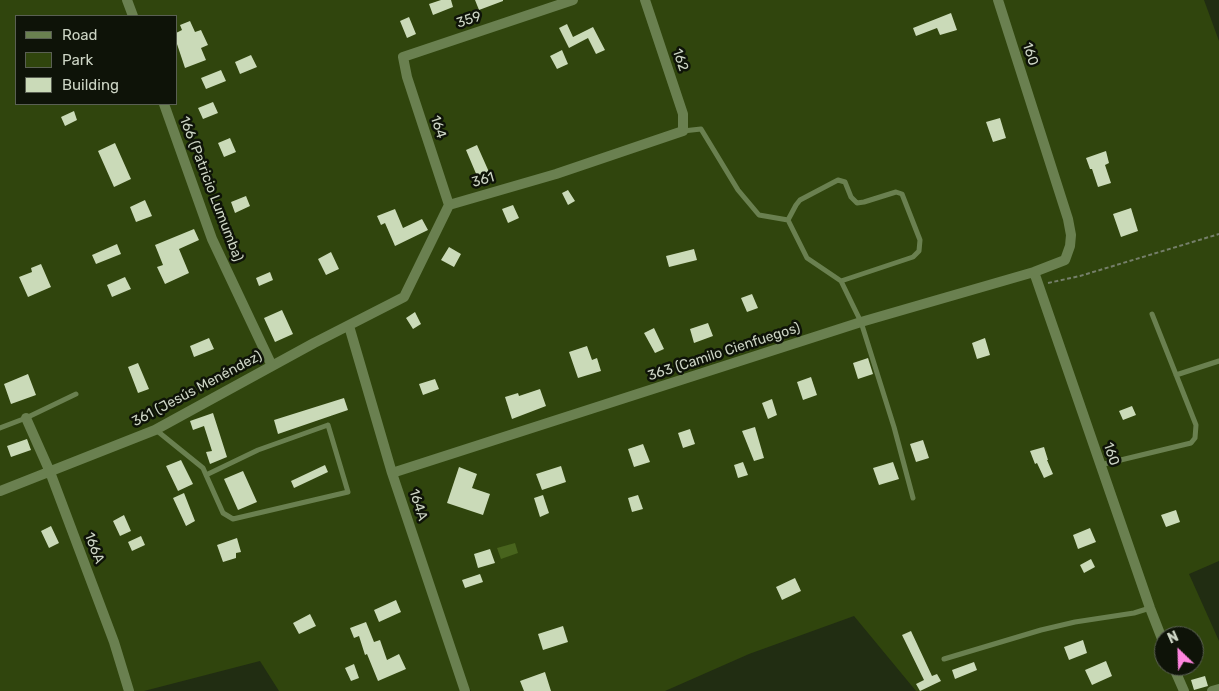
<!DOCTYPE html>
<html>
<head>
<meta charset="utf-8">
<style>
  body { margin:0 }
  #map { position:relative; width:1219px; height:691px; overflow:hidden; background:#212d12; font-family:Rubik,sans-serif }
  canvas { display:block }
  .legend { position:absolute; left:15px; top:15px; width:162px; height:90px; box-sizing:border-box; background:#0e1308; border:1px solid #5a6053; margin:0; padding:6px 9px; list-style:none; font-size:15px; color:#ccd4c4 }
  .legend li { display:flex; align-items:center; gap:10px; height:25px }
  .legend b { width:25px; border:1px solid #5a6053 }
  .north { position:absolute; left:1154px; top:626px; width:50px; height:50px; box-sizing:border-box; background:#0e1308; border:1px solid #5a6053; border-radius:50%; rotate:336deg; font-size:14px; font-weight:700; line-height:20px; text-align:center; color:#ccd4c4 }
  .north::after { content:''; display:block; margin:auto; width:18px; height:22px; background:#ff85df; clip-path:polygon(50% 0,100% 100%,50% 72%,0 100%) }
</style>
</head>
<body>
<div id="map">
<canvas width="1219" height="691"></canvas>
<ul class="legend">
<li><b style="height:6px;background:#6a8050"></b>Road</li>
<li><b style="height:14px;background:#30450d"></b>Park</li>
<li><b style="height:14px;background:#cadab8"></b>Building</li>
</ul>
<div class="north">N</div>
</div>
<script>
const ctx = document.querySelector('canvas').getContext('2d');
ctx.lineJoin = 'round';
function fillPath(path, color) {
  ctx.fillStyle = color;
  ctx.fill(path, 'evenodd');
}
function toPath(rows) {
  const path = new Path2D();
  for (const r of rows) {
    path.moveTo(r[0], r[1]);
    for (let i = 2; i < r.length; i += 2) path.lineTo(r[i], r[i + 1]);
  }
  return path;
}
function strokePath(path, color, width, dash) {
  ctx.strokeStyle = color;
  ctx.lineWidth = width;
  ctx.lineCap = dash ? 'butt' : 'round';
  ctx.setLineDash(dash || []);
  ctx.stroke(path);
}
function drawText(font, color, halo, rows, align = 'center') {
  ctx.font = font + ' Rubik,sans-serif';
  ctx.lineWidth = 5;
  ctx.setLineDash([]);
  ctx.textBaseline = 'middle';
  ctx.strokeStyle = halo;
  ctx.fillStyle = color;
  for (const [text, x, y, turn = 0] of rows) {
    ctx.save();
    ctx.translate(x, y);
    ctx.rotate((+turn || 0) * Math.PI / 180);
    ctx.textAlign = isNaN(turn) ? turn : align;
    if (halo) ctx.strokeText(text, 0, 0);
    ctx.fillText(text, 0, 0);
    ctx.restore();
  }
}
fillPath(toPath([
  [0,0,1204,0,1219,41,1219,561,1189,574,1219,641,1219,691,916,691,854,616,749,654,665,691,471,691,470,689,462,691,279,691,260,661,144,691,0,691],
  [16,16,176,16,176,104,16,104],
  [1164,636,1194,636,1194,666,1164,666]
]), '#30450d');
fillPath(toPath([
  [515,543,518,553,501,559,497,548]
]), '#48641d');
fillPath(toPath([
  [441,0,451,0,453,7,433,15,429,4],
  [475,0,503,0,503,1,479,10],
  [951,13,957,30,940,35,937,28,916,36,913,28],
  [409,17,416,34,407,38,400,21],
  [190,21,195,32,201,30,208,45,201,48,206,60,185,68,176,41,176,33,182,30,180,25],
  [567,24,573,37,593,27,605,50,596,54,588,38,569,48,559,28],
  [562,50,568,64,557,69,550,56],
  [251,55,257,67,240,74,235,62],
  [221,70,226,81,206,89,201,78],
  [213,102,218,113,203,119,198,108],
  [74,111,77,120,65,126,61,117],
  [1000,118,1006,138,993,142,986,122],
  [230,138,236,152,224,157,218,143],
  [115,143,131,179,114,187,98,151],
  [477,145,489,172,477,176,466,150],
  [1106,151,1109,163,1105,165,1111,183,1098,187,1092,169,1090,169,1086,158],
  [568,190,575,201,568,205,562,193],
  [246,196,250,206,235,213,231,202],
  [145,200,152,216,136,222,130,207],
  [513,205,519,218,508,223,502,209],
  [1131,208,1138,231,1121,237,1113,214],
  [395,209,403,228,422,219,428,230,395,246,385,223,381,225,377,216],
  [194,229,199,240,179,249,189,273,165,284,157,267,163,265,155,245],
  [117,244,121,254,96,264,92,255],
  [449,247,461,254,454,267,441,260],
  [694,249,697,260,669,267,666,256],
  [331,252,339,269,326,275,318,259],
  [41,264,51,287,28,297,19,277,32,272,31,268],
  [270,272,273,280,259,286,256,278],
  [125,277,131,289,112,297,107,285],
  [752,294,758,308,747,312,741,298],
  [282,310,293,334,275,342,264,318],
  [415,312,421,324,413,329,406,318],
  [708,323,713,336,694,343,690,329],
  [654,328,664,349,655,353,644,333],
  [209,338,214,349,194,357,190,346],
  [985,338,990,355,977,359,972,343],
  [587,346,592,360,597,358,601,371,578,378,569,352],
  [868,358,873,374,858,379,853,363],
  [138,363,149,389,138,393,128,367],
  [28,374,36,395,11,404,4,384],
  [811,377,817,395,803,400,797,382],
  [435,379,439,389,423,395,419,384],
  [540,389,546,406,512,419,505,397,518,393,519,396],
  [344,398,348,410,278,434,274,420],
  [772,399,777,415,768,419,762,403],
  [1132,406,1136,415,1123,420,1119,411],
  [213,413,227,457,210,464,206,452,212,451,204,426,193,430,190,421],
  [755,427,764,458,754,461,742,431],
  [690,429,695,444,683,448,678,433],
  [27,439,31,450,11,457,7,446],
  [923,440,929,458,916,462,910,444],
  [643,444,650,462,634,467,628,449],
  [1044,447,1048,460,1047,460,1053,474,1044,478,1037,463,1035,464,1030,451],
  [181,460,193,484,178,491,166,466],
  [743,462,748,475,738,478,734,465],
  [893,462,899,479,879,485,873,468],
  [325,465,328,472,294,488,291,481],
  [561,466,566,482,542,490,536,474],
  [459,467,477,474,472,488,490,494,483,515,447,503],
  [243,471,257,502,238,510,224,479],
  [184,493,195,521,186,526,173,498],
  [543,495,549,513,540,517,534,498],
  [638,495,643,509,632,512,628,498],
  [1176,510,1180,522,1166,527,1161,515],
  [124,515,131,531,120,536,113,521],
  [51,526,59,543,49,548,41,531],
  [1090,528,1096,542,1078,549,1073,535],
  [141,536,145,545,132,551,128,542],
  [237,538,241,552,236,553,236,558,223,562,217,545],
  [490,549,495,563,478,568,474,554],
  [1091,559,1095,567,1084,573,1080,565],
  [480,574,483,582,465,588,462,580],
  [795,578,801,591,782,600,776,587],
  [396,600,401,612,379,622,374,610],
  [310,614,316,626,299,634,293,623],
  [366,622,374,642,380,640,387,660,399,654,406,669,378,681,367,654,365,655,359,636,354,638,350,628],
  [563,626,568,642,543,650,538,634],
  [911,631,932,676,937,674,941,681,920,691,916,684,924,680,902,635],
  [1083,640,1087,653,1069,660,1064,647],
  [1106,661,1112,676,1092,685,1085,670],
  [974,662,977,670,955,679,952,670],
  [354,664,359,678,351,681,345,668],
  [545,672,551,691,524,691,520,681],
  [1205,676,1208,686,1194,690,1191,680]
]), '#cadab8');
strokePath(toPath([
  [1048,283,1080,276,1219,234]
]), '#757f6a', 2, [4, 2.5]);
strokePath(toPath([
  [683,131,701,129,738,190,759,215,788,220,807,258,841,281,861,322,894,427,913,498],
  [788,220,796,205,800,200,838,180,845,182,851,197,857,203,864,202,896,192,902,194,920,240,919,251,913,257,841,281],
  [1176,375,1219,361],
  [0,428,26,418,76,394],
  [156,430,203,468,206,475,223,513,233,519,348,492,328,425,258,450,206,475],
  [1100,465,1191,443,1195,438,1196,425,1152,314],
  [944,659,1041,630,1075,622,1134,613,1150,608]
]), '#6a8050', 5);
strokePath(toPath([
  [127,0,133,16],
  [164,104,212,239,272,366],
  [449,205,407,77,403,57,573,0],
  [1034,272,1150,608,1164,644],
  [349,326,392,473,465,691],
  [26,418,50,472,114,642,129,691],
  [392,473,861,322,1034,272,1065,260,1070,246,1071,235,1068,219,998,0],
  [0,491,155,430,314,343,404,297,449,205,556,174,683,131,683,114,645,0],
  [1173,666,1184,691],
  [1212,691,1219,689]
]), '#6a8050', 10);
drawText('14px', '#ccd4c4', '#0e1308', [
  ["359",469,20,-18],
  ["160",1030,54,72],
  ["162",680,60,71],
  ["164",438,127,72],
  ["361",483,180,-16],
  ["166 (Patricio Lumumba)",211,189,69],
  ["363 (Camilo Cienfuegos)",724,352,-18],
  ["361 (Jesús Menéndez)",197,389,-28],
  ["160",1111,454,71],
  ["164A",418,505,72],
  ["166A",94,548,69]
]);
</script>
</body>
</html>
